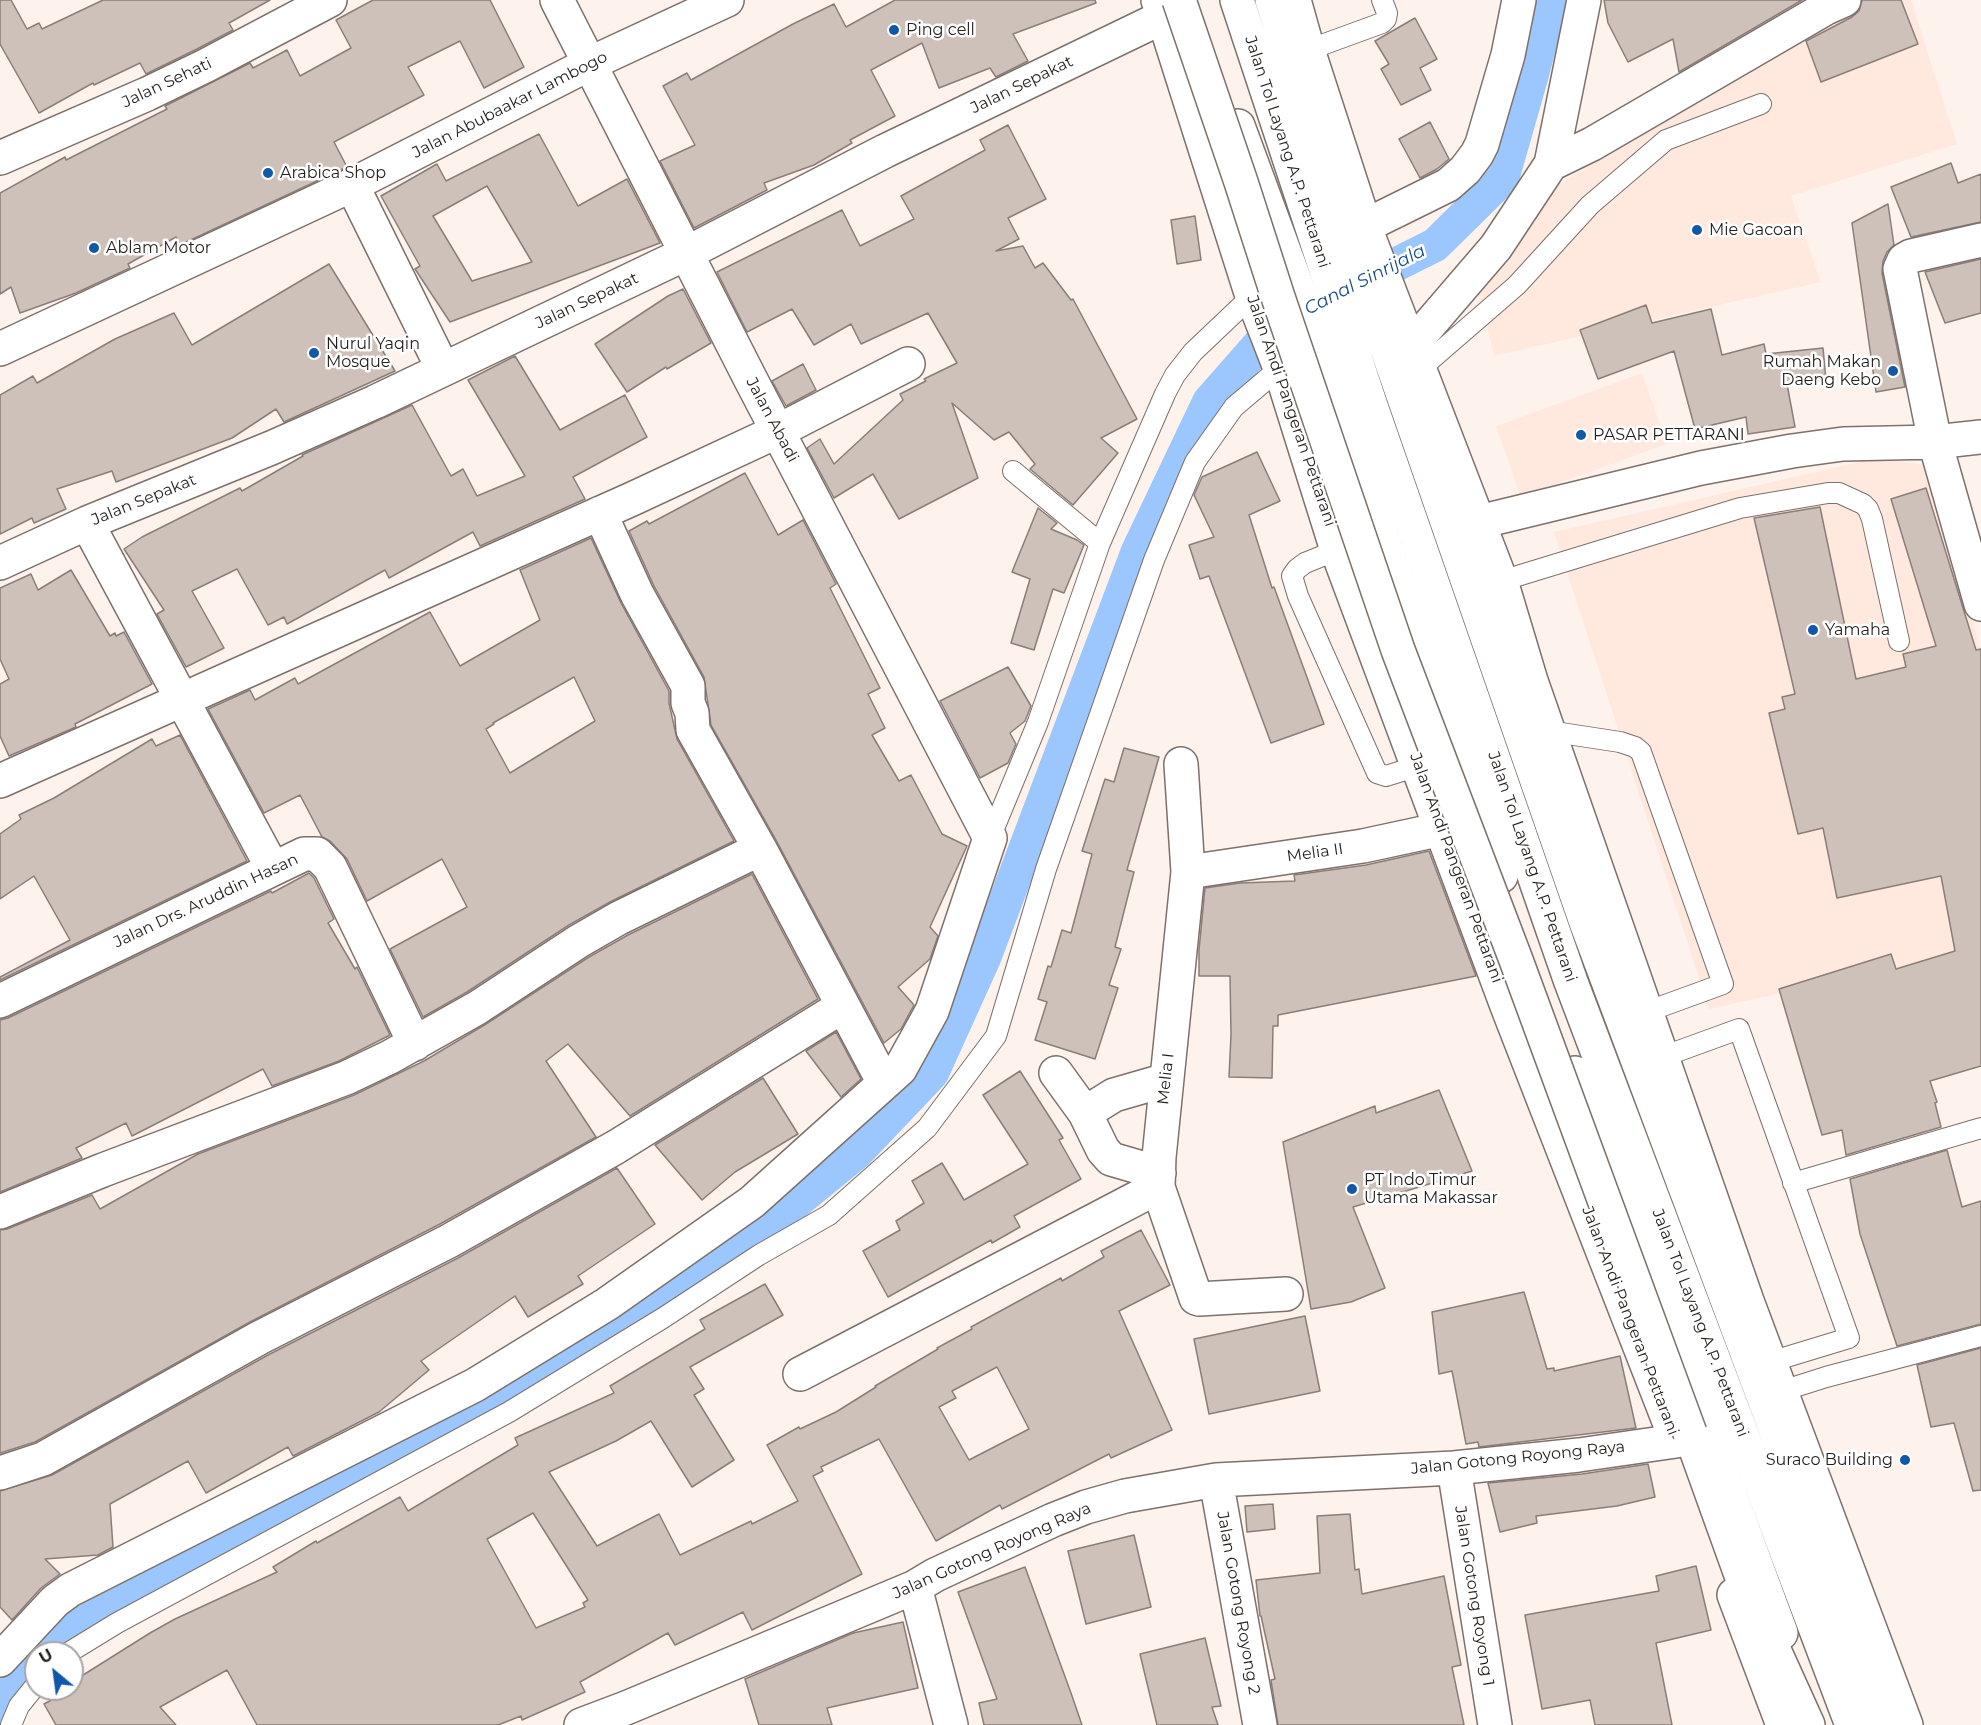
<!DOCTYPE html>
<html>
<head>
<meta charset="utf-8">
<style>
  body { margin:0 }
  #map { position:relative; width:1981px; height:1725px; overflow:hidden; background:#fef2ed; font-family:Montserrat,sans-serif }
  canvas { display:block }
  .north { position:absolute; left:24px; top:1641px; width:60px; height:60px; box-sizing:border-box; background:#fff; border:2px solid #a7a5a4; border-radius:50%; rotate:331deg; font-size:16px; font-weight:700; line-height:24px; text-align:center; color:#231e1b }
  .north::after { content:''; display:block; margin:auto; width:21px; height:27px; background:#1158a8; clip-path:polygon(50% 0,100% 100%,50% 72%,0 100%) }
</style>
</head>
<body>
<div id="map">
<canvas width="1981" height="1725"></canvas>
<div class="north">U</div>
</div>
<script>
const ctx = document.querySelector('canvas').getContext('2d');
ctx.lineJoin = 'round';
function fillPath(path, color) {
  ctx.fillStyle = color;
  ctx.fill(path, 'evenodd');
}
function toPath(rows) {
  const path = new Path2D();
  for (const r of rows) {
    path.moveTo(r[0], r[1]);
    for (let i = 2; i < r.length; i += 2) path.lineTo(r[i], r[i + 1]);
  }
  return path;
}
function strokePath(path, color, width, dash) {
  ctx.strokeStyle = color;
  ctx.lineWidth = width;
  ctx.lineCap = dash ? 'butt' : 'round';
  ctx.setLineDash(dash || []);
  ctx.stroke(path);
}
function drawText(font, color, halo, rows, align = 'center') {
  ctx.font = font + ' Montserrat,sans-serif';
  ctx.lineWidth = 5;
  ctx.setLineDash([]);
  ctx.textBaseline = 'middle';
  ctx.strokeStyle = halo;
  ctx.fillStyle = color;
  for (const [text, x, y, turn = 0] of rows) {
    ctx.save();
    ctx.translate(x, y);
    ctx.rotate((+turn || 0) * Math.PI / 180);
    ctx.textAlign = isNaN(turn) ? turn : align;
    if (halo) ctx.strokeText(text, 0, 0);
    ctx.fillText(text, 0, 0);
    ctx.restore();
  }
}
fillPath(toPath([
  [1905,0,1911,0,1957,144,1791,196,1821,282,1494,356,1477,288,1511,256,1553,188,1827,23],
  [1642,373,1667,444,1521,497,1496,426],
  [1876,458,1925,465,1981,649,1981,949,1709,1009,1554,532]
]), '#ffe9df');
strokePath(toPath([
  [1355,285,1435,245,1502,179,1532,74,1551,0],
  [40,1653,77,1625,228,1548,401,1448,523,1387,742,1246,857,1152,932,1073,984,958,1138,551,1209,402,1266,337,1291,318],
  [0,1708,22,1666,36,1656]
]), '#9bc6fe', 34);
const building = toPath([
  [0,0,11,0,27,29,39,23,42,29,103,0,270,0,229,23,233,30,197,49,146,74,140,63,94,85,93,83,39,113,0,44,0,0],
  [373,0,490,0,524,67,484,88,460,41,408,67,424,95,334,142,347,167,180,245,176,237,128,264,130,268,76,293,20,313,11,287,0,294,0,193,65,157,66,160,167,109,165,106,250,63,253,68,287,50,300,76,351,48,336,20,373,0],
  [895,0,1095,0,1096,3,1013,34,1028,61,996,77,990,68,939,88,922,43,871,70,895,116,850,140,852,143,814,165,764,183,767,190,694,228,660,161,695,145,663,86,687,73,691,80,793,24,834,4,846,27,895,0],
  [1604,0,1802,0,1679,72,1673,39,1628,62,1608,23,1604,0],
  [1862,0,1901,0,1918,44,1821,82,1806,41,1852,17,1859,11,1862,0],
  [1415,18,1437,59,1420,68,1431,90,1401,105,1381,69,1389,64,1375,41,1415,18],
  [1430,122,1449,159,1437,169,1420,178,1399,139,1430,122],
  [1008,125,1046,199,1008,218,1019,239,996,251,1023,246,1035,268,1043,263,1071,300,1073,299,1137,419,1101,438,1118,453,1073,505,1030,469,1035,464,1009,432,994,440,952,403,978,478,899,519,873,474,834,498,807,448,820,439,834,464,903,400,900,394,926,381,924,379,957,363,928,313,861,344,851,324,814,345,792,309,747,332,717,272,842,210,860,246,914,219,901,196,985,150,980,140,1008,125],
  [539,134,578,206,627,179,660,243,450,322,415,269,420,266,381,196,437,164,446,181,539,134],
  [487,186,532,262,472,281,433,216,487,186],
  [1951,163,1958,183,1981,174,1981,222,1911,237,1891,187,1951,163],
  [1888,204,1894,245,1887,252,1883,261,1882,273,1905,387,1876,392,1852,223,1888,204],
  [1195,216,1201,260,1177,264,1171,220,1195,216],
  [1981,259,1981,313,1945,323,1925,272,1981,259],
  [329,264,395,371,284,422,276,409,232,438,116,482,112,471,57,489,66,509,34,523,32,518,0,534,0,395,33,376,37,383,115,339,174,313,192,345,329,264],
  [683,289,711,343,667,369,666,367,627,392,595,344,668,296,683,289],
  [1646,305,1652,323,1711,309,1722,355,1764,344,1766,354,1823,348,1826,380,1787,384,1795,427,1748,434,1746,417,1695,429,1674,351,1598,379,1580,330,1646,305],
  [515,356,560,430,625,395,647,437,573,477,585,499,480,546,473,532,389,578,385,570,287,624,284,617,268,625,237,569,192,591,224,648,186,667,157,614,164,610,124,549,142,537,240,488,242,491,303,456,302,455,412,405,451,476,463,469,477,496,525,476,468,380,515,356],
  [803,364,816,390,786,406,772,381,803,364],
  [1257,452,1280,501,1249,515,1272,588,1274,587,1324,724,1271,743,1209,576,1200,579,1189,545,1214,537,1194,495,1202,477,1257,452],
  [745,473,778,535,803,520,836,584,830,588,880,688,868,694,885,728,872,735,899,781,911,775,942,834,967,846,930,927,938,936,930,959,898,987,914,1005,901,1029,884,1043,776,840,711,725,704,677,654,586,629,531,647,521,649,524,745,473],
  [1926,488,1976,650,1981,649,1981,1066,1930,1081,1937,1102,1935,1103,1941,1127,1846,1155,1842,1130,1822,1135,1779,989,1891,954,1896,969,1955,951,1941,876,1837,898,1823,828,1798,834,1769,713,1785,709,1782,697,1795,694,1754,518,1820,507,1856,679,1906,667,1903,654,1936,646,1891,499,1926,488],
  [1038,508,1057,523,1051,529,1077,540,1084,545,1064,593,1053,589,1034,650,1011,643,1030,579,1012,572,1038,508],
  [591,538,621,603,669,691,669,703,677,739,734,841,610,902,569,925,467,992,423,1017,390,949,467,907,442,859,367,901,347,859,330,841,322,837,300,795,264,813,208,709,250,690,255,700,295,678,298,684,430,612,460,666,540,620,520,570,591,538],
  [574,677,595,721,510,773,486,729,494,724,493,723,574,677],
  [71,570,110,636,115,633,116,636,124,632,152,684,75,724,76,727,9,756,0,736,0,684,9,679,0,659,0,588,31,574,38,590,71,570],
  [1008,667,1031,706,1025,721,1010,733,1016,744,1008,763,980,778,940,701,1008,667],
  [180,735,247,861,0,980,0,977,70,940,34,876,0,899,0,834,21,819,19,815,54,798,152,739,156,746,180,735],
  [1124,748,1159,757,1127,870,1134,872,1115,947,1121,949,1109,985,1118,988,1095,1059,1035,1040,1047,1002,1038,999,1048,966,1051,967,1062,930,1071,933,1092,854,1082,851,1105,779,1114,782,1124,748],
  [1429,851,1476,976,1278,1015,1278,1026,1273,1026,1272,1078,1229,1077,1231,1035,1230,976,1199,976,1199,950,1205,888,1240,883,1295,881,1294,875,1366,865,1429,851],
  [309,873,314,878,334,919,328,923,355,969,357,967,390,1035,339,1061,272,1086,263,1069,132,1136,126,1123,76,1148,82,1158,0,1192,0,1020,8,1018,271,891,272,893,309,873],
  [752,874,818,999,630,1116,568,1044,546,1061,596,1137,440,1224,250,1322,35,1442,0,1453,0,1230,7,1229,92,1195,100,1209,198,1154,354,1095,424,1061,486,1024,589,957,628,935,752,874],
  [836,1032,861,1079,841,1097,806,1051,836,1032],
  [1020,1071,1063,1138,1059,1140,1081,1179,1014,1216,1020,1227,992,1243,991,1240,888,1297,863,1251,900,1230,896,1221,924,1203,912,1181,942,1163,964,1200,1028,1164,983,1095,1020,1071],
  [763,1078,798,1134,735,1172,702,1200,655,1145,763,1078],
  [1439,1090,1472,1171,1353,1207,1385,1288,1351,1302,1311,1309,1283,1142,1375,1106,1376,1113,1439,1090],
  [1947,1150,1962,1207,1981,1201,1981,1324,1897,1346,1860,1234,1850,1179,1947,1150],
  [617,1168,655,1224,578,1276,583,1284,528,1317,515,1296,421,1361,429,1370,379,1412,293,1456,288,1447,206,1493,188,1461,110,1504,113,1547,98,1555,45,1559,60,1574,41,1588,12,1620,0,1607,0,1491,52,1475,268,1355,458,1258,617,1168],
  [1141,1230,1170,1285,1119,1311,1172,1430,1111,1458,1109,1454,1002,1509,1000,1505,936,1541,879,1439,821,1467,823,1471,813,1476,862,1574,752,1630,743,1612,675,1645,668,1633,580,1682,585,1692,522,1720,521,1716,498,1725,257,1725,227,1670,160,1707,176,1725,56,1725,44,1704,72,1689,72,1682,150,1633,175,1619,277,1572,273,1567,316,1541,317,1543,400,1497,408,1511,518,1445,515,1438,614,1393,610,1386,705,1329,700,1320,765,1284,783,1315,690,1367,704,1389,694,1395,734,1460,692,1487,651,1421,616,1441,549,1472,597,1546,659,1514,680,1555,751,1521,752,1524,798,1501,767,1445,799,1427,800,1429,836,1412,876,1387,875,1386,938,1349,937,1348,972,1329,971,1327,1061,1278,1062,1281,1104,1257,1101,1251,1141,1230],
  [997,1367,1029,1429,969,1460,939,1407,956,1398,952,1391,997,1367],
  [533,1513,588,1600,583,1603,585,1607,536,1628,487,1539,533,1513],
  [1524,1292,1547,1369,1554,1368,1554,1371,1620,1356,1636,1428,1479,1447,1478,1442,1466,1444,1452,1371,1439,1374,1432,1312,1524,1292],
  [1305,1316,1320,1391,1209,1414,1194,1339,1305,1316],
  [1981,1348,1981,1490,1973,1491,1954,1423,1931,1427,1917,1365,1981,1348],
  [1648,1464,1655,1497,1617,1506,1536,1516,1537,1523,1500,1532,1488,1483,1582,1474,1648,1464],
  [1273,1504,1275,1529,1247,1532,1245,1506,1273,1504],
  [1350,1514,1355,1570,1359,1569,1362,1594,1444,1576,1461,1665,1452,1667,1464,1725,1278,1725,1271,1680,1275,1679,1261,1616,1260,1616,1256,1580,1320,1573,1317,1516,1350,1514],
  [1134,1535,1151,1607,1086,1624,1068,1551,1134,1535],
  [1696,1566,1711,1630,1656,1643,1672,1725,1595,1725,1590,1700,1542,1709,1525,1615,1659,1591,1656,1576,1696,1566],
  [1025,1567,1071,1693,1082,1725,984,1725,979,1703,997,1699,958,1592,1025,1567],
  [903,1622,918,1688,827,1708,832,1725,759,1725,745,1679,853,1633,903,1622],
  [1205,1638,1221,1706,1212,1707,1218,1725,1157,1725,1140,1654,1205,1638]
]);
fillPath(building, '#cec1ba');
strokePath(building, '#8b7e79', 1.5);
const service = toPath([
  [1308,50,1382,23,1386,19,1387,13,1382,0],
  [1420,369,1517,285,1590,205,1666,140,1761,104],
  [1013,471,1100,543],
  [1337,550,1305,563,1297,569,1292,576,1298,596,1377,773,1386,776,1418,766],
  [1501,581,1740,508,1828,493,1839,493,1863,504,1868,509,1872,519,1899,641],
  [1548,731,1620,742,1635,747,1641,752,1723,984,1646,1012],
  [990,838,1038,722,1100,543,1165,394,1175,375,1193,352,1252,296],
  [1662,1057,1739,1029,1849,1338,1770,1362],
  [1793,1183,1981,1128],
  [1782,1391,1826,1377,1981,1336],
  [68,1653,117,1623,509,1412,663,1318,759,1255,829,1215,927,1128,996,1036,1046,869,1154,560,1195,462,1234,407,1280,368],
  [11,1725,19,1706,36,1685]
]);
const minor = toPath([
  [0,158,147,94,205,66,330,0],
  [1551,164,1592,144,1826,8,1844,0],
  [352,185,443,369],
  [1365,226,1448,185,1465,170,1477,154,1482,144,1508,55,1519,0],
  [1981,240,1911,256,1904,260,1900,269,1935,442,1981,437],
  [1411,346,1496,247,1551,164,1584,0],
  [600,513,637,594,688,686,688,703,692,713,693,730,760,849,884,1083],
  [87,523,273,869],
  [0,563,87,523,271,448,375,402,687,253,885,151,1163,17],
  [1181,764,1188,872,1159,1157,1158,1187,1196,1298,1199,1299,1286,1294],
  [0,781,632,499,778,431,908,364],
  [1188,872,1363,846,1442,829],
  [0,1001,273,869,304,854,317,854,330,867,415,1044],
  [1056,1073,1085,1113,1103,1150,1111,1159,1159,1173],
  [1085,1113,1114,1095,1166,1080],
  [0,1212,103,1170,346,1078,390,1057,477,1008,579,941,619,918,760,849],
  [800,1374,1158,1187],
  [1454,1468,1495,1725],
  [0,1473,43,1459,259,1338,449,1241,616,1147,843,1006],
  [1216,1480,1260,1725],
  [915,1587,951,1725],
  [0,1660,55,1601,70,1590,475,1385,607,1304,752,1202,900,1069,932,1011,990,838,752,382,557,0],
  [581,1725,626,1708,915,1587,935,1575,1053,1520,1086,1507,1125,1496,1216,1480,1454,1468,1579,1455,1676,1441]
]);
const tertiary = toPath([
  [0,349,352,185,589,64,727,0],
  [1479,522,1701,468,1792,451,1843,444,1935,442,1981,604]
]);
const trunk = toPath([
  [1158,0,1252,296,1280,368,1337,550,1507,1006,1672,1429],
  [1294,0,1308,50,1369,238,1501,581,1531,681,1747,1301,1906,1725],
  [1238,126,1311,324,1384,543,1501,876],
  [1575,1073,1781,1633],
  [1734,1595,1783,1725]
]);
const motorway = toPath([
  [1237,0,1371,406,1571,982,1852,1725],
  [1272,0,1344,225,1587,925,1886,1725],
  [1690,1433,1745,1586,1808,1725]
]);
strokePath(service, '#7d716b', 22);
strokePath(minor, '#7d716b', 36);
strokePath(tertiary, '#7d716b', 36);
strokePath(trunk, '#7d716b', 36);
strokePath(motorway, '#7d716b', 36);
strokePath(service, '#fff', 20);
strokePath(minor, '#fff', 33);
strokePath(tertiary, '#fff', 33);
strokePath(trunk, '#fff', 33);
strokePath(motorway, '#fff', 33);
const motorwayBridge = toPath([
  [1179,0,1241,182,1278,297,1398,650,1516,960,1690,1433]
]);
strokePath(motorwayBridge, '#7d716b', 36, []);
strokePath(motorwayBridge, '#fff', 33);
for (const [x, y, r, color] of [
  [894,30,6,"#1158a8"],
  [268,173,6,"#1158a8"],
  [1697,230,6,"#1158a8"],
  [94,248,6,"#1158a8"],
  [314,353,6,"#1158a8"],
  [1893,371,6,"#1158a8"],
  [1581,435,6,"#1158a8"],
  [1813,630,6,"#1158a8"],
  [1352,1189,6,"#1158a8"],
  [1905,1460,6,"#1158a8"]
]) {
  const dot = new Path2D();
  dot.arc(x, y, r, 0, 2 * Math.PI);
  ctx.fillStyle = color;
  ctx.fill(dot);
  strokePath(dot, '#fff', 2);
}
drawText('16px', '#231e1b', '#fff', [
  ["Ping cell",906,30],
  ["Arabica Shop",280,173],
  ["Mie Gacoan",1709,230],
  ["Ablam Motor",106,248],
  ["Nurul Yaqin",326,344],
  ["Mosque",326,362],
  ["Rumah Makan",1881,362,"right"],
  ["Daeng Kebo",1881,380,"right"],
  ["PASAR PETTARANI",1593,435],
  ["Yamaha",1825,630],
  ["PT Indo Timur",1364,1180],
  ["Utama Makassar",1364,1198],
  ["Suraco Building",1893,1460,"right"]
], 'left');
drawText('16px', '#231e1b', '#fff', [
  ["Jalan Sehati",167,83,-25],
  ["Jalan Sepakat",1022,85,-26],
  ["Jalan Abubaakar Lambogo",510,105,-27],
  ["Jalan Tol Layang A.P. Pettarani",1287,152,72],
  ["Jalan Sepakat",587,301,-25],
  ["Jalan Andi Pangeran Pettarani",1291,411,71],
  ["Jalan Abadi",772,420,62],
  ["Jalan Sepakat",144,500,-22],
  ["Melia II",1315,853,-8],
  ["Jalan Tol Layang A.P. Pettarani",1532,867,71],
  ["Jalan Andi Pangeran Pettarani",1456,868,70],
  ["Jalan Drs. Aruddin Hasan",206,901,-25],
  ["Melia I",1166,1079,-84],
  ["Jalan Andi Pangeran Pettarani",1630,1321,69],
  ["Jalan Tol Layang A.P. Pettarani",1700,1323,69],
  ["Jalan Gotong Royong Raya",1518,1458,-6],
  ["Jalan Gotong Royong Raya",992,1551,-24],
  ["Jalan Gotong Royong 1",1474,1596,81],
  ["Jalan Gotong Royong 2",1238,1603,80]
]);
drawText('italic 18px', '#174b88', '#fff', [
  ["Canal Sinrijala",1365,280,-27]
]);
</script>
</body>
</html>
